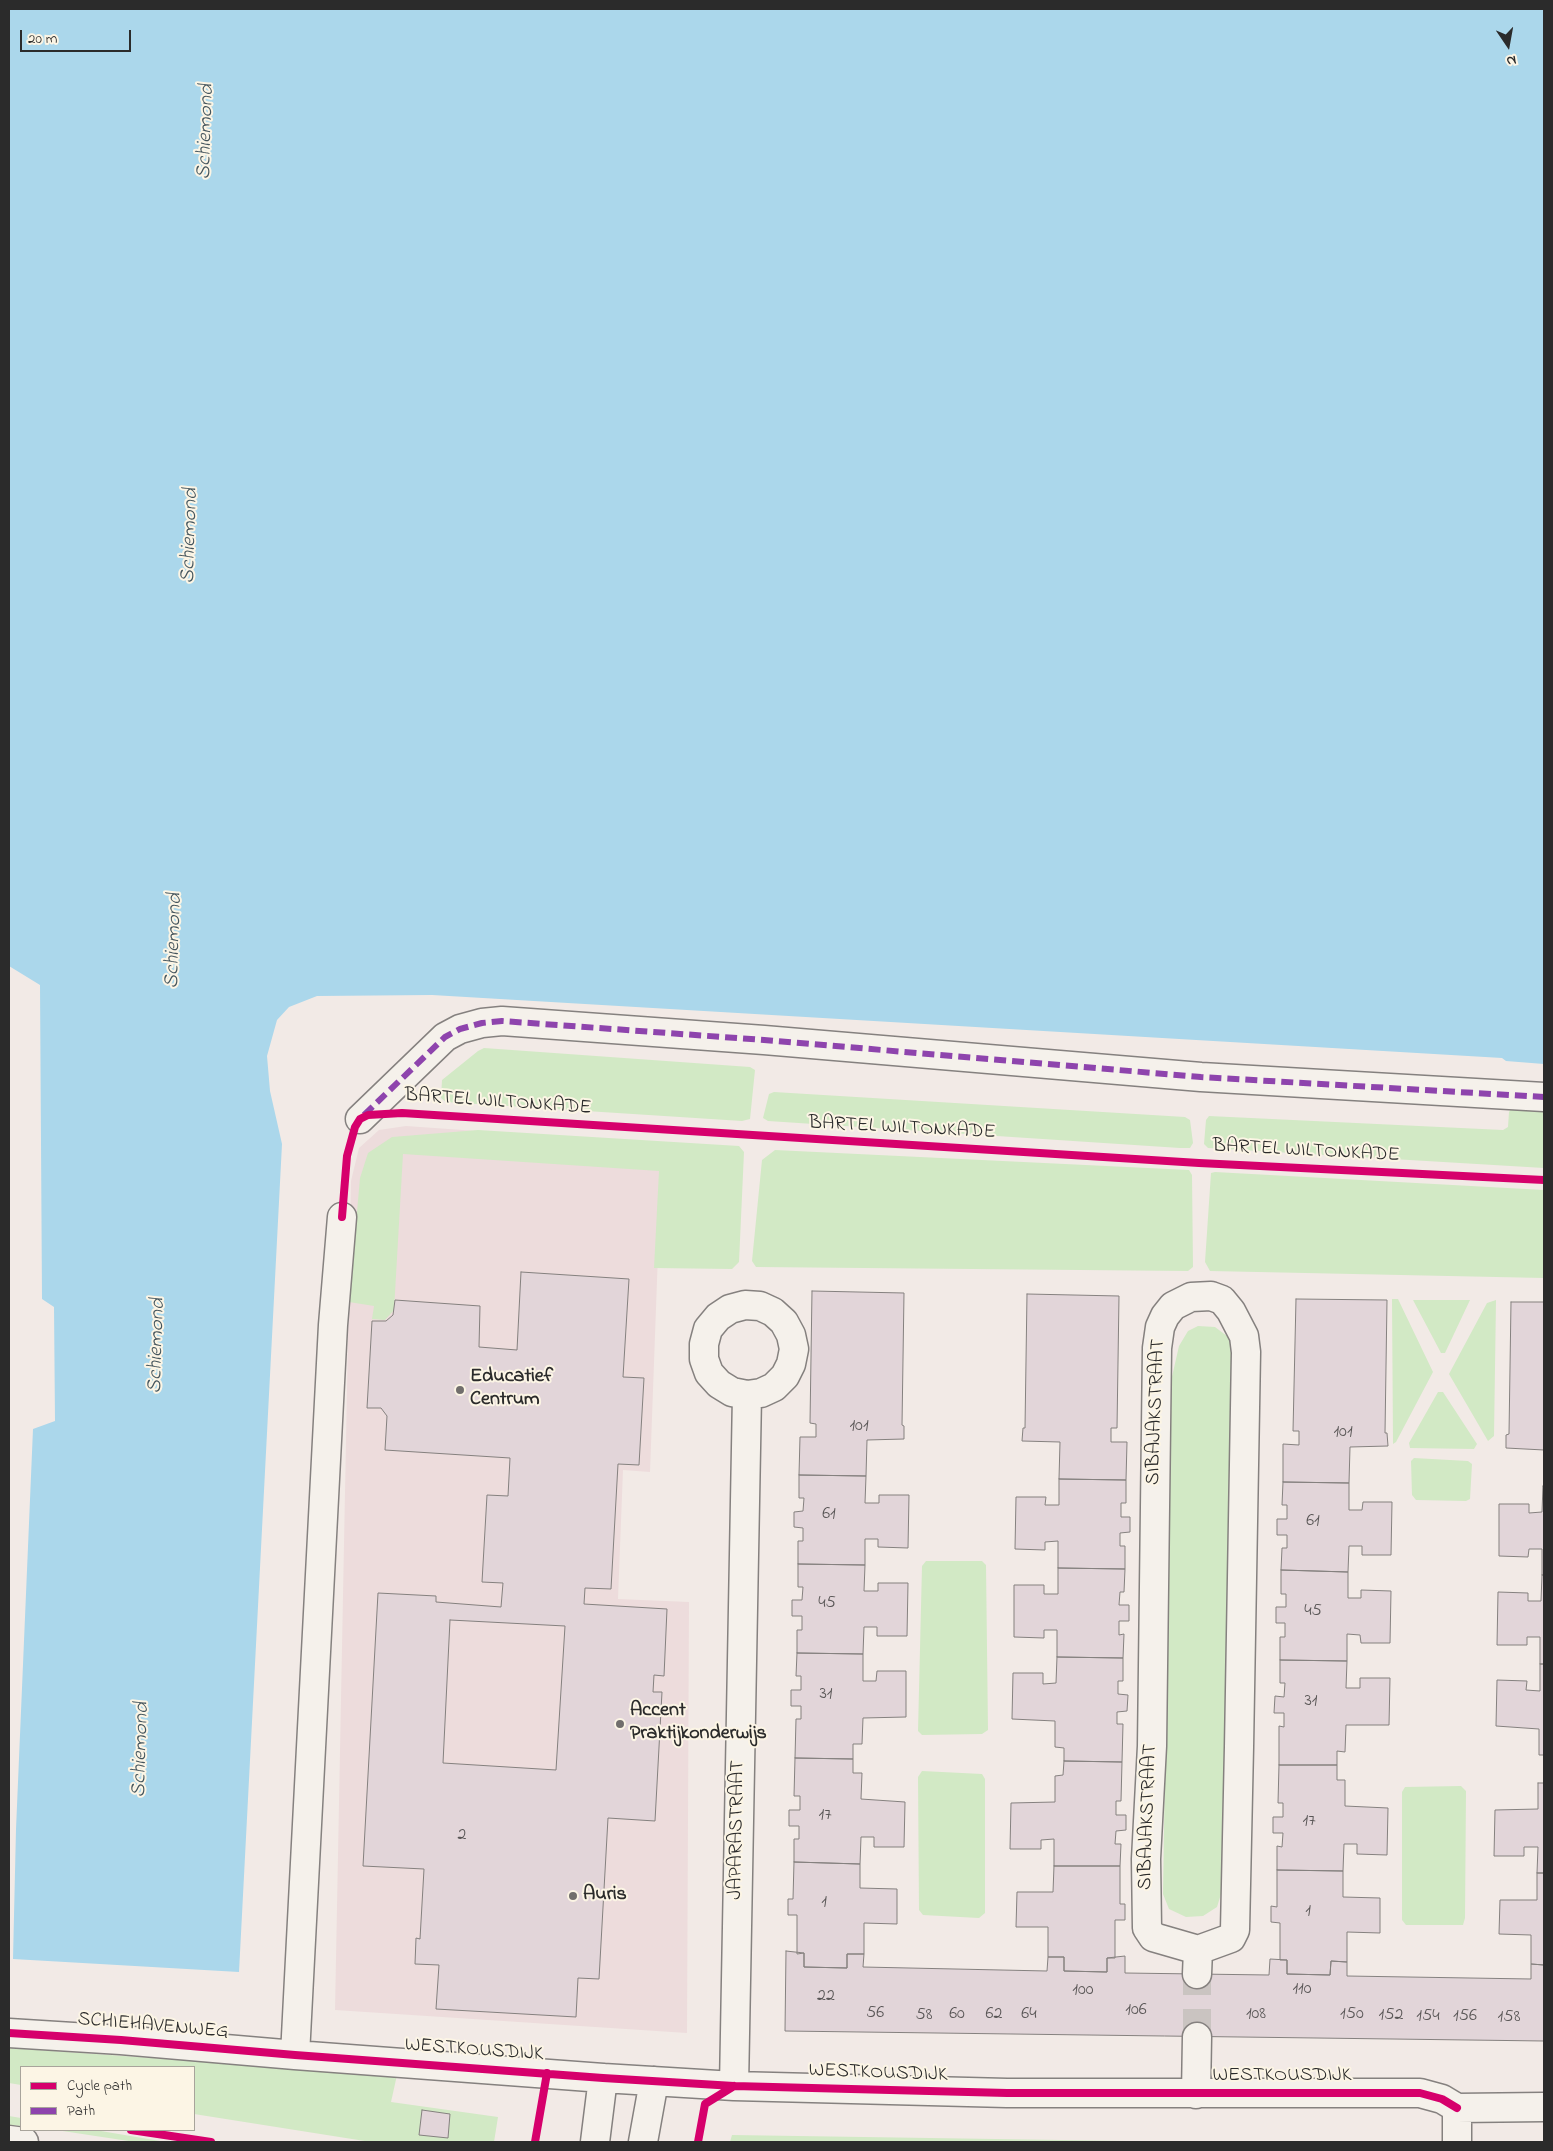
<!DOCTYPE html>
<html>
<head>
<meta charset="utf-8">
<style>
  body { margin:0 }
  #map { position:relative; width:1553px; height:2151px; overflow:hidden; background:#f2eae6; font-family:"Indie Flower",sans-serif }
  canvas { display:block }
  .frame { position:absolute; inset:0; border:10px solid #2b2b2b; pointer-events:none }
  .legend { position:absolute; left:20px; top:2066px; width:175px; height:65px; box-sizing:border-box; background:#fcf5e5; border:1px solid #a8a49b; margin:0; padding:6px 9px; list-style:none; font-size:15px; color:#2b2b2b }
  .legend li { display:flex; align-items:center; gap:10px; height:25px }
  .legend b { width:25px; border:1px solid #a8a49b }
  .north { position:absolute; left:1483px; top:20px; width:50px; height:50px; -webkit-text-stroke:4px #fcf5e5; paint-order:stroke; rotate:168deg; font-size:14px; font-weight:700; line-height:20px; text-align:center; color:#2b2b2b }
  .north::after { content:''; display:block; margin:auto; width:18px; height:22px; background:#2b2b2b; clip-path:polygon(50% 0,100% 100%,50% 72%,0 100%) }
  .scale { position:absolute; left:20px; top:30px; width:111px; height:22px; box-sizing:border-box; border:2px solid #2b2b2b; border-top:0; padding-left:6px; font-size:15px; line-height:18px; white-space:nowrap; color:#2b2b2b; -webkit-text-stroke:4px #fcf5e5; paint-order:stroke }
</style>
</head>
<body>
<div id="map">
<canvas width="1553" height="2151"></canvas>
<div class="frame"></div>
<ul class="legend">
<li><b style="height:6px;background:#d6006c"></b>Cycle path</li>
<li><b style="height:6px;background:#8e44ad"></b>Path</li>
</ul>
<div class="north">N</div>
<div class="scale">20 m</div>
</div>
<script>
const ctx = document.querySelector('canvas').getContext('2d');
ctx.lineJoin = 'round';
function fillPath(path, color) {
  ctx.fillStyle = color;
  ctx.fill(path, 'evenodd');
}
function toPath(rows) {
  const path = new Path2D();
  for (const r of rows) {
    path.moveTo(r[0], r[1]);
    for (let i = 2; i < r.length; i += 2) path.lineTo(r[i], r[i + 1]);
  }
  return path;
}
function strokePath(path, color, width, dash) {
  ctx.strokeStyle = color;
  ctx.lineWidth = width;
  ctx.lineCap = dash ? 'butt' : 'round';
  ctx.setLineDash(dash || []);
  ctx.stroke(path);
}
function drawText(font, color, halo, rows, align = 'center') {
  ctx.font = font + ' "Indie Flower",sans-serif';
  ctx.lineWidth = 4;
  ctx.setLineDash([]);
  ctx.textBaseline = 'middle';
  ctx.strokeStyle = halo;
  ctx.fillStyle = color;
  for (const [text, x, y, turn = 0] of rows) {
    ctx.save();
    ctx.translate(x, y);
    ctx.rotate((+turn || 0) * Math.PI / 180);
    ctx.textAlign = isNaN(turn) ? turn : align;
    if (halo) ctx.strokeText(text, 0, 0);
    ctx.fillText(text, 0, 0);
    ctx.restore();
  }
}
fillPath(toPath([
  [406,1126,662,1144,650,1472,623,1470,618,1599,689,1602,687,2033,335,2010,351,1181,359,1148,379,1130]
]), '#eddcdc');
fillPath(toPath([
  [484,1048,750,1067,755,1070,750,1119,742,1121,446,1102,441,1098,442,1080,478,1051],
  [774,1092,1185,1117,1190,1120,1193,1143,1190,1148,1180,1148,768,1121,763,1118,769,1094],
  [1511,1109,1544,1110,1544,1168,1208,1148,1204,1144,1206,1120,1209,1116,1503,1130,1508,1127,1509,1112],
  [478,1130,739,1146,744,1152,739,1262,732,1269,654,1268,659,1171,403,1154,394,1310,385,1320,372,1319,374,1306,349,1302,360,1178,368,1153,392,1137],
  [775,1150,1189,1170,1192,1175,1193,1267,1188,1271,756,1267,752,1261,762,1160],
  [1215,1172,1544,1190,1544,1278,1210,1271,1205,1262,1211,1173],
  [1392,1299,1398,1299,1433,1372,1396,1442,1393,1444],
  [1413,1300,1470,1300,1445,1353,1441,1353],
  [1496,1300,1494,1436,1488,1441,1449,1374,1487,1303],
  [1198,1326,1215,1327,1231,1339,1234,1353,1221,1894,1217,1907,1203,1916,1186,1917,1169,1909,1163,1894,1171,1381,1179,1346,1188,1331],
  [1438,1392,1443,1392,1477,1444,1474,1449,1410,1448,1409,1443],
  [1414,1458,1468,1461,1472,1464,1470,1499,1466,1501,1416,1500,1412,1495,1411,1461],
  [926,1561,982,1561,986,1565,988,1730,982,1734,922,1735,918,1731,922,1566],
  [922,1771,982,1774,985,1779,985,1913,979,1918,923,1915,919,1910,918,1777],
  [1461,1786,1466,1791,1465,1918,1463,1925,1406,1925,1402,1920,1402,1792,1405,1787],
  [9,2048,397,2075,391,2102,498,2117,494,2142,371,2142,194,2114,194,2067,21,2067,21,2085,9,2083],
  [9,2116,21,2118,21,2126,9,2125],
  [56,2130,95,2130,166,2142,135,2142],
  [732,2135,1193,2142,730,2142]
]), '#d2e9c5');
fillPath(toPath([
  [9,9,1544,9,1544,1064,1506,1061,1502,1058,432,995,317,996,289,1007,277,1020,267,1056,270,1091,282,1144,239,1972,13,1959,16,1829,33,1429,55,1421,54,1307,42,1299,40,985,9,966]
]), '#abd7eb');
const building = toPath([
  [521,1272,629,1279,623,1377,644,1378,639,1465,618,1464,611,1589,585,1588,584,1604,667,1609,664,1676,654,1675,653,1692,662,1692,655,1821,608,1818,599,1979,578,1978,576,2017,436,2009,439,1965,415,1964,416,1938,420,1939,424,1869,363,1866,378,1593,436,1596,436,1602,501,1607,503,1583,482,1582,487,1495,508,1496,510,1458,385,1450,387,1416,381,1408,367,1408,372,1321,386,1321,393,1315,395,1300,480,1306,479,1347,517,1350,521,1272],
  [450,1620,565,1626,556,1770,443,1763,450,1620],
  [812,1291,904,1293,902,1425,904,1426,904,1439,867,1440,866,1476,799,1475,800,1437,816,1437,816,1424,810,1423,812,1291],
  [1027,1294,1119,1296,1117,1428,1111,1428,1111,1442,1127,1442,1126,1480,1059,1479,1060,1442,1022,1441,1023,1428,1025,1428,1027,1294],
  [1296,1299,1387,1300,1385,1433,1387,1433,1388,1446,1350,1447,1349,1483,1283,1482,1283,1444,1299,1445,1299,1431,1293,1431,1296,1299],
  [1511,1302,1544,1302,1544,1486,1544,1450,1506,1448,1506,1435,1509,1434,1511,1302],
  [799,1475,866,1476,865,1503,879,1503,879,1495,909,1495,908,1548,878,1547,878,1539,865,1539,865,1565,798,1564,798,1541,803,1541,803,1528,794,1527,794,1512,803,1511,804,1498,799,1498,799,1475],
  [1059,1479,1126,1480,1126,1503,1121,1503,1121,1517,1130,1517,1130,1532,1120,1533,1120,1546,1125,1546,1125,1569,1058,1568,1058,1541,1045,1542,1045,1550,1015,1549,1016,1497,1046,1497,1045,1505,1059,1505,1059,1479],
  [1283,1482,1349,1483,1349,1510,1362,1510,1363,1502,1392,1502,1391,1555,1362,1555,1362,1546,1349,1546,1348,1572,1281,1570,1282,1548,1287,1548,1287,1535,1277,1535,1277,1519,1287,1519,1287,1505,1282,1505,1283,1482],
  [1543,1486,1544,1486,1544,1575,1542,1575,1542,1549,1529,1549,1528,1557,1499,1556,1499,1504,1529,1504,1529,1513,1542,1512,1543,1486],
  [798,1564,865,1565,864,1591,878,1591,878,1583,908,1583,907,1636,877,1636,877,1627,864,1627,863,1654,797,1653,797,1630,802,1630,802,1616,792,1616,792,1600,802,1600,803,1587,798,1587,798,1564],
  [1058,1568,1125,1569,1124,1592,1120,1592,1119,1605,1129,1605,1129,1621,1119,1621,1119,1635,1124,1634,1123,1658,1057,1657,1057,1630,1044,1630,1044,1638,1014,1637,1014,1585,1044,1585,1044,1594,1058,1594,1058,1568],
  [1281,1570,1348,1572,1348,1598,1361,1598,1361,1590,1391,1591,1390,1643,1361,1643,1360,1635,1347,1634,1347,1661,1280,1660,1280,1637,1285,1637,1285,1623,1276,1623,1276,1607,1286,1607,1286,1594,1281,1594,1281,1570],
  [1542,1575,1544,1575,1544,1664,1540,1664,1540,1637,1527,1637,1527,1645,1497,1645,1498,1592,1528,1593,1528,1601,1541,1601,1542,1575],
  [797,1653,863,1654,863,1681,876,1681,877,1671,906,1671,906,1717,863,1718,862,1744,853,1744,853,1759,795,1758,796,1719,801,1719,801,1706,791,1706,791,1690,801,1690,801,1676,796,1676,797,1653],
  [1057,1657,1123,1658,1123,1681,1118,1681,1118,1694,1128,1695,1127,1711,1117,1712,1117,1724,1123,1724,1122,1762,1064,1761,1064,1748,1055,1747,1055,1721,1012,1719,1013,1673,1043,1673,1043,1684,1056,1683,1057,1657],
  [1280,1660,1347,1661,1346,1688,1360,1688,1360,1678,1390,1678,1389,1725,1346,1725,1345,1752,1337,1751,1337,1765,1279,1765,1279,1726,1284,1727,1284,1713,1274,1713,1275,1696,1284,1697,1285,1683,1280,1683,1280,1660],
  [1540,1664,1544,1664,1544,1755,1539,1755,1539,1729,1496,1726,1497,1680,1527,1681,1526,1690,1540,1691,1540,1664],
  [795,1758,853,1759,853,1773,862,1773,861,1799,905,1802,904,1847,874,1847,874,1837,861,1837,860,1864,794,1862,794,1839,799,1839,799,1826,789,1826,789,1810,800,1810,800,1796,794,1796,795,1758],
  [1064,1761,1122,1762,1121,1801,1116,1801,1116,1815,1126,1815,1126,1830,1116,1831,1115,1844,1121,1844,1120,1866,1054,1866,1054,1839,1041,1840,1041,1849,1010,1849,1011,1803,1055,1802,1055,1776,1063,1775,1064,1761],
  [1279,1765,1337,1765,1337,1780,1345,1780,1345,1806,1388,1808,1387,1855,1357,1854,1357,1844,1344,1844,1343,1871,1277,1870,1277,1846,1282,1847,1283,1833,1273,1833,1273,1817,1283,1817,1283,1803,1278,1803,1279,1765],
  [1538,1783,1544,1783,1544,1873,1537,1873,1538,1847,1524,1847,1524,1856,1494,1856,1495,1810,1538,1809,1538,1783],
  [794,1862,860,1864,860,1888,897,1889,897,1924,864,1923,864,1954,847,1954,847,1968,804,1967,804,1953,797,1954,797,1915,788,1915,788,1899,793,1899,794,1862],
  [1054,1866,1120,1866,1120,1904,1125,1904,1125,1920,1115,1920,1115,1958,1107,1958,1107,1972,1064,1971,1064,1957,1048,1957,1048,1927,1016,1927,1017,1892,1053,1892,1054,1866],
  [1277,1870,1343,1871,1343,1897,1380,1898,1380,1933,1347,1932,1347,1962,1331,1961,1330,1975,1287,1974,1287,1960,1280,1960,1280,1923,1271,1922,1271,1906,1277,1907,1277,1870],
  [1537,1873,1544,1873,1544,1965,1531,1964,1531,1935,1499,1934,1500,1900,1537,1900,1537,1873],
  [786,1951,804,1953,804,1967,847,1968,847,1954,864,1954,863,1967,1047,1971,1048,1957,1064,1957,1064,1971,1107,1972,1107,1958,1125,1956,1125,1973,1269,1975,1270,1959,1287,1960,1287,1974,1330,1975,1331,1961,1347,1962,1347,1976,1531,1979,1531,1964,1544,1965,1544,2041,785,2031,786,1951],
  [422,2110,450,2114,448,2138,419,2135,422,2110]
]);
fillPath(building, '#e2d5d9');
strokePath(building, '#85817f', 1);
strokePath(toPath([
  [1197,2037,1197,1974]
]), '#cac4c1', 28, [28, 14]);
const street = toPath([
  [360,1119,445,1037,460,1029,482,1023,502,1021,764,1040,1201,1077,1544,1097],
  [1211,1296,1222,1300,1231,1311,1244,1336,1246,1352,1239,1747,1235,1930,1231,1938,1198,1950,1153,1937,1147,1928,1146,1859,1152,1746,1157,1348,1160,1327,1165,1316,1173,1306,1191,1297,1211,1296],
  [1197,1974,1198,1950],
  [9,2033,121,2040,295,2055,603,2078,734,2086,1007,2093,1420,2093,1442,2099,1457,2108],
  [295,2055,333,1325,342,1217],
  [734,2086,747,1395,761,1393,774,1387,785,1376,791,1364,794,1349,791,1335,784,1322,773,1312,760,1306,745,1305,730,1309,718,1317,708,1329,704,1344,704,1359,709,1373,719,1384,732,1392,747,1395],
  [1196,2094,1197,2037],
  [1457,2108,1544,2107],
  [595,2142,603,2078],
  [643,2142,654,2081],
  [1457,2142,1457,2108]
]);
const secondary = toPath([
  [9,2140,24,2142]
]);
strokePath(street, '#85817f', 31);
strokePath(secondary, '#85817f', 31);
strokePath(street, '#f5f1eb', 28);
strokePath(secondary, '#f5f1eb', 28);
strokePath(toPath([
  [364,1115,445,1037,460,1029,482,1023,502,1021,764,1040,1201,1077,1544,1097]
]), '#8e44ad', 6, [12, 6]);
strokePath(toPath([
  [342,1217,347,1156,355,1127,360,1119,368,1115,402,1113,1199,1163,1544,1180],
  [9,2033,121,2040,295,2055,603,2078,734,2086,1007,2093,1420,2093,1442,2099,1457,2108],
  [131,2130,211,2142],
  [535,2142,547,2073],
  [698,2142,705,2104,734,2086]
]), '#d6006c', 8);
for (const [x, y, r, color] of [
  [460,1390,5,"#716e6c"],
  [620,1724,5,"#716e6c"],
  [573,1896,5,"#716e6c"]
]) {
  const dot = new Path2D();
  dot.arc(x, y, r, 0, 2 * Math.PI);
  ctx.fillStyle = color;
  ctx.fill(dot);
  strokePath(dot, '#fcf5e5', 2);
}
drawText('18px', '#595656', null, [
  ["101",859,1427],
  ["101",1343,1433],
  ["61",829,1515],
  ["61",1313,1522],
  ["45",827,1604],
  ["45",1313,1612],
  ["31",826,1695],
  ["31",1311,1702],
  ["17",825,1816],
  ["17",1309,1822],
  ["2",462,1836],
  ["1",824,1903],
  ["1",1308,1912],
  ["110",1302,1990],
  ["100",1083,1991],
  ["22",826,1997],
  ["106",1136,2011],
  ["56",875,2014],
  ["60",957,2015],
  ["62",994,2015],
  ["64",1029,2015],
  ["108",1256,2015],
  ["150",1352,2015],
  ["58",924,2016],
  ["152",1391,2016],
  ["154",1428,2017],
  ["156",1465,2017],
  ["158",1509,2018]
]);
drawText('20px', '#2b2b2b', '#fcf5e5', [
  ["BARTEL WILTONKADE",498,1103,4],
  ["BARTEL WILTONKADE",902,1129,3],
  ["BARTEL WILTONKADE",1306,1152,3],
  ["SIBAJAKSTRAAT",1157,1412,-88],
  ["SIBAJAKSTRAAT",1149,1817,-88],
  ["JAPARASTRAAT",738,1830,-89],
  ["SCHIEHAVENWEG",153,2027,5],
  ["WESTKOUSDIJK",474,2051,4],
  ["WESTKOUSDIJK",878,2074,2],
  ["WESTKOUSDIJK",1282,2077]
]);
drawText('bold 20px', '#2b2b2b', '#fcf5e5', [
  ["Educatief",470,1378],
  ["Centrum",470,1401],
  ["Accent",630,1712],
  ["Praktijkonderwijs",630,1735],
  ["Auris",583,1896]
], 'left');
drawText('italic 21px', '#43545c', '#fcf5e5', [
  ["Schiemond",207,132,-88],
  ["Schiemond",191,536,-88],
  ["Schiemond",175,941,-88],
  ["Schiemond",158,1346,-88],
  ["Schiemond",142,1750,-88]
]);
</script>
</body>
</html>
